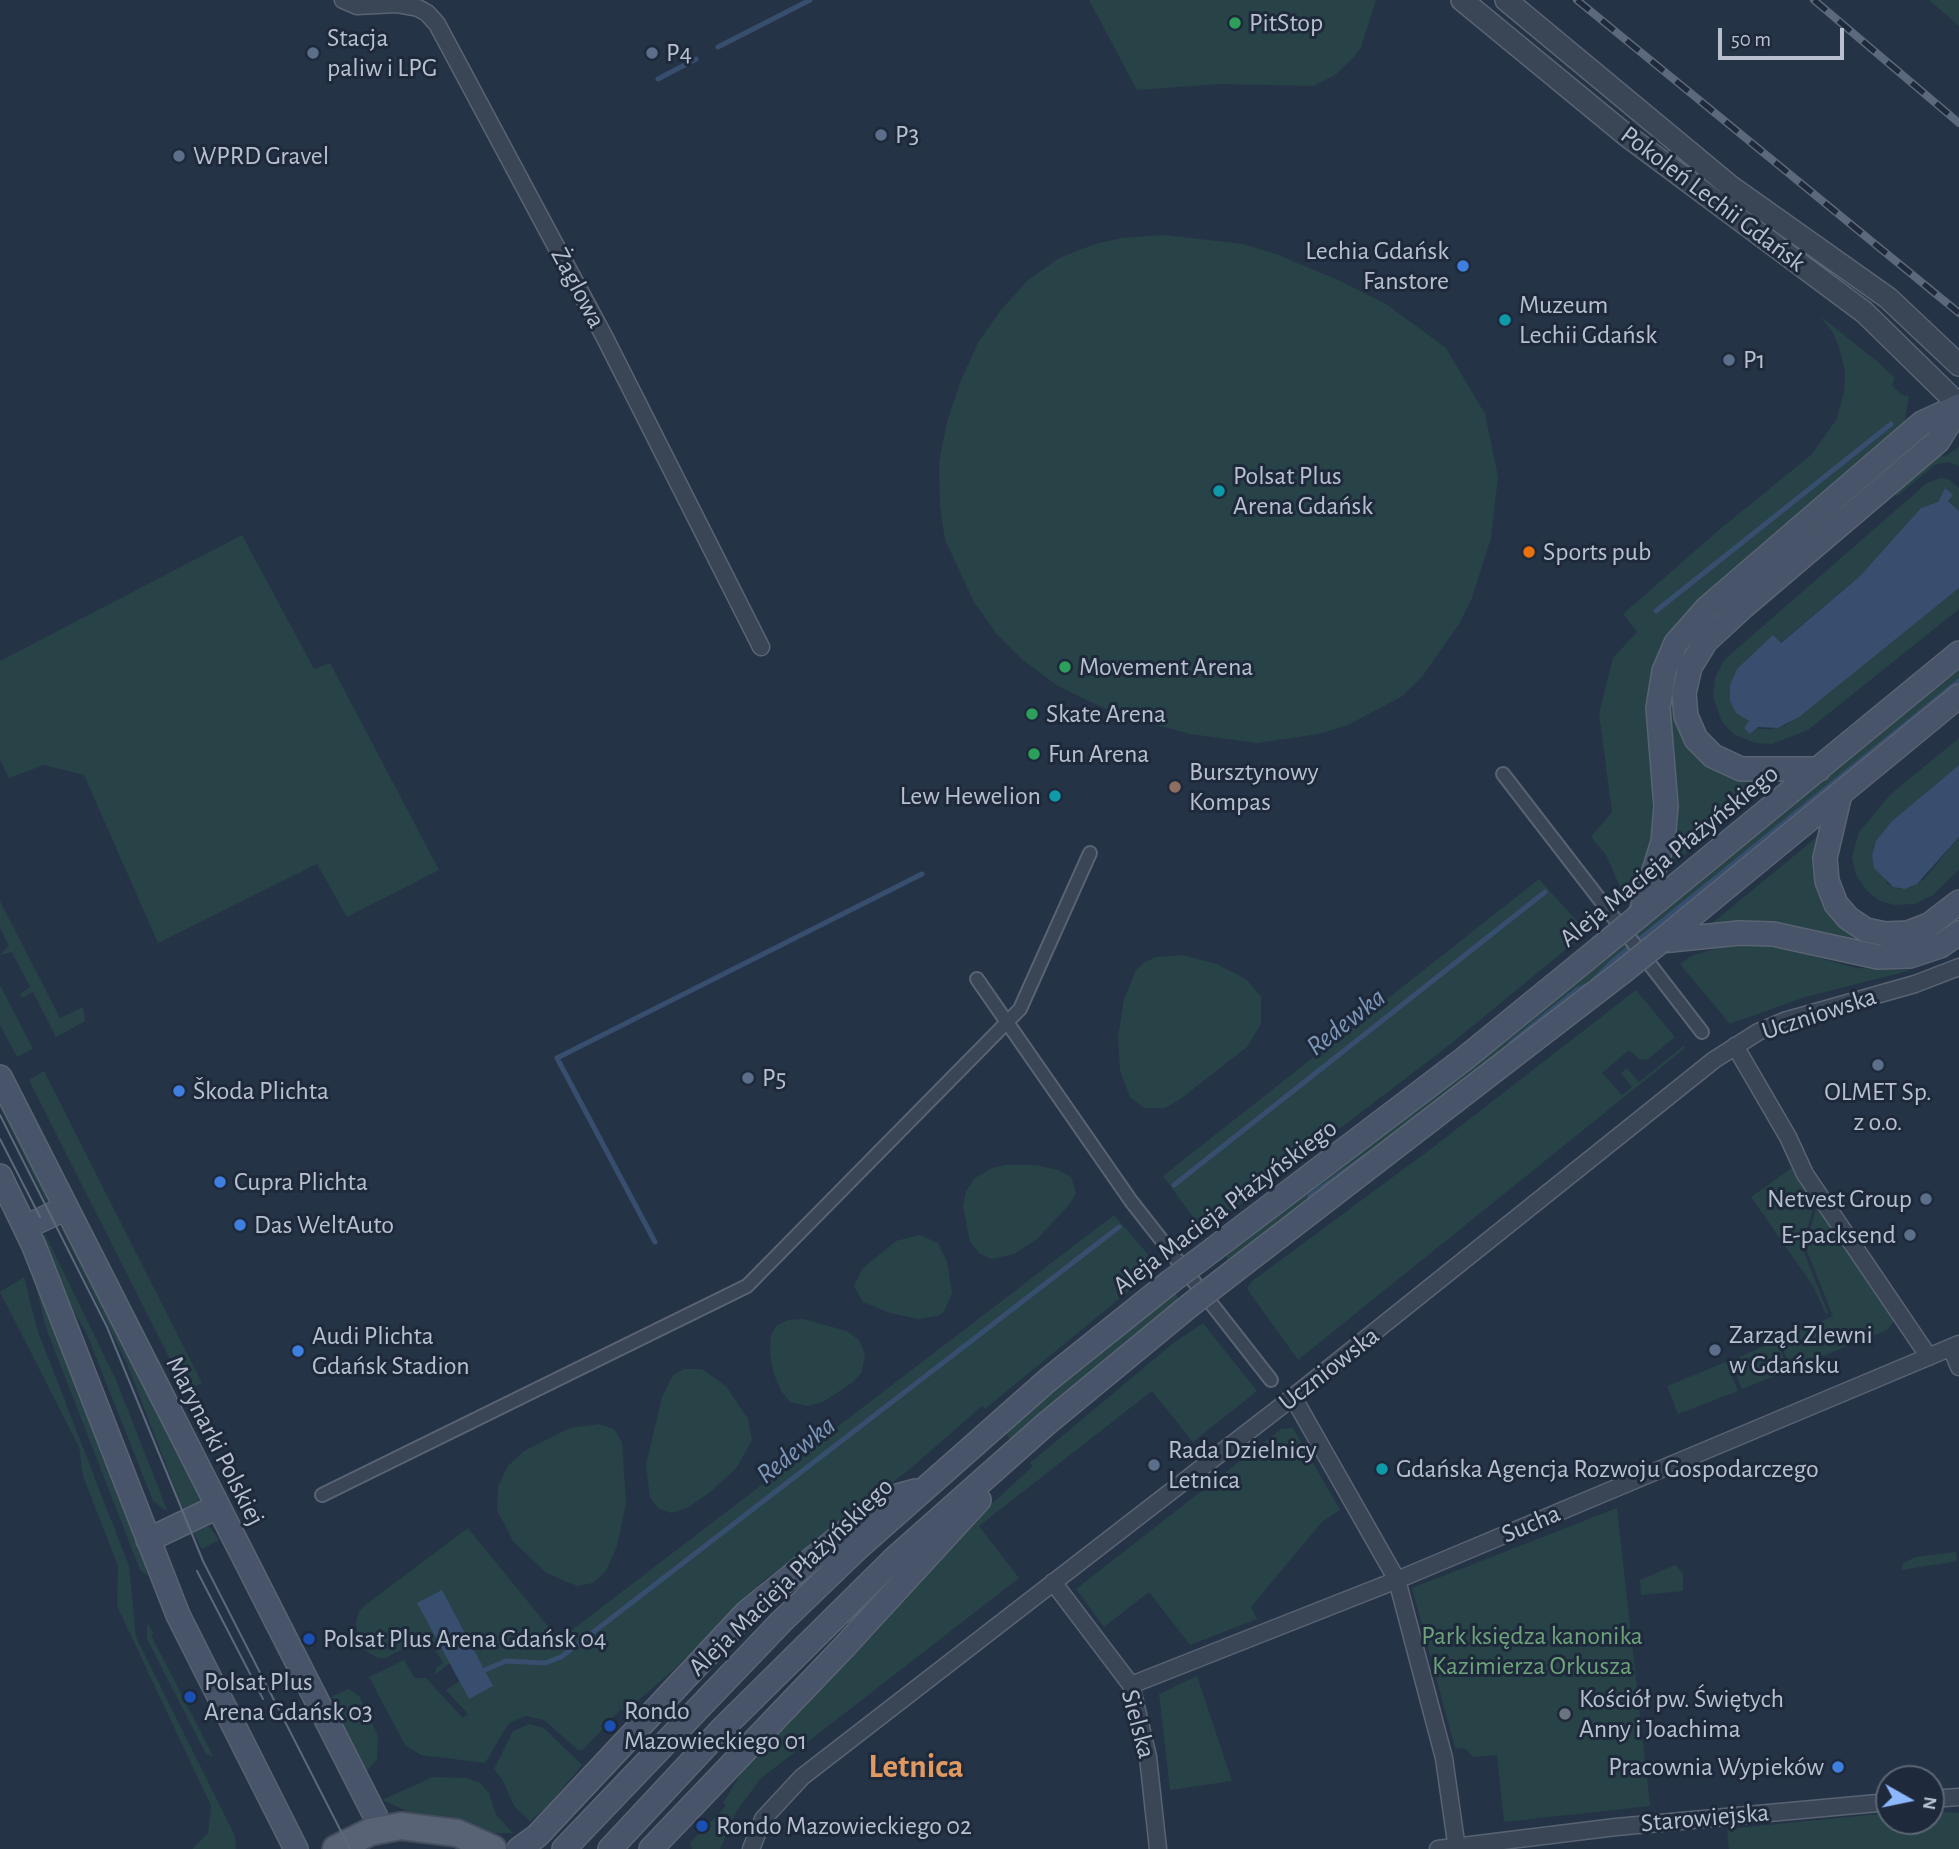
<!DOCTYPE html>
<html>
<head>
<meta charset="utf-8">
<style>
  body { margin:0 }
  #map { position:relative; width:1959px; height:1849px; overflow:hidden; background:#253346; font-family:"Alegreya Sans",sans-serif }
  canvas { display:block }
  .north { position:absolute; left:1875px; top:1765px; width:70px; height:70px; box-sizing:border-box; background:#1e2a3b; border:2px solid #5c6676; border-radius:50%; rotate:99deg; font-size:19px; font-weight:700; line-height:28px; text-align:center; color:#b8c0cf }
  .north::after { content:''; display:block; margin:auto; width:24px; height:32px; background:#8db8ff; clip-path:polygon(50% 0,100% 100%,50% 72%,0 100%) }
  .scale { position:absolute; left:1718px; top:28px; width:126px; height:32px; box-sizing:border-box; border:4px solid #b8c0cf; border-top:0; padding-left:9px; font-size:21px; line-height:24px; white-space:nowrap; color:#b8c0cf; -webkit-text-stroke:5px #1e2a3b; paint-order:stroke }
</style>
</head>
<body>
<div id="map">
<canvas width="1959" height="1849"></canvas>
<div class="north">N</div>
<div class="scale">50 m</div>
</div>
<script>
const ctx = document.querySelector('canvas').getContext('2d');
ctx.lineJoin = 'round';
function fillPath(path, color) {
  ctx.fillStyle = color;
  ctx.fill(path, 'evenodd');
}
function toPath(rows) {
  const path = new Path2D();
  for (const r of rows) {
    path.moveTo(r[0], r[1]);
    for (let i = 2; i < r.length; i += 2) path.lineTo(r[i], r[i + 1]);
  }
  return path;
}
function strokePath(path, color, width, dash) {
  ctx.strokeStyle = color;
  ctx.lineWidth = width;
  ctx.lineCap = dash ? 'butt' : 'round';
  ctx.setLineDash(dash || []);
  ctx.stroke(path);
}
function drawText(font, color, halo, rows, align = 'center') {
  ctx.font = font + ' "Alegreya Sans",sans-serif';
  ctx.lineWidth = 6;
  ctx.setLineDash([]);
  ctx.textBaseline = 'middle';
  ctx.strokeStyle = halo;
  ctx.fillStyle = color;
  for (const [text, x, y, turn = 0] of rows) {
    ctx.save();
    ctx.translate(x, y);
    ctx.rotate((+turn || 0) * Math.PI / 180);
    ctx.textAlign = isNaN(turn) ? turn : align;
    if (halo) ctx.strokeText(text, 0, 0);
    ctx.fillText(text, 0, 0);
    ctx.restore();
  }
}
fillPath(toPath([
  [1089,0,1376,0,1361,47,1353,58,1335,75,1313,86,1219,84,1137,90],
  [1929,0,1959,0,1959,26],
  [1165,235,1243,244,1276,254,1338,280,1386,304,1446,348,1485,414,1498,477,1491,538,1472,598,1459,624,1422,677,1401,697,1348,725,1319,734,1257,743,1190,734,1121,715,1093,703,1058,686,1024,661,996,633,974,602,945,540,940,506,939,462,947,422,961,380,978,343,1000,311,1028,280,1059,258,1095,244,1122,238],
  [1800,300,1878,362,1895,378,1892,385,1902,395,1909,396,1903,430,1667,639,1656,661,1649,692,1655,829,1647,858,1635,883,1630,890,1622,891,1606,855,1591,837,1612,812,1599,714,1613,658,1637,632,1623,614,1720,529,1811,455,1836,420,1844,392,1845,372,1839,347,1832,331,1820,316],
  [1924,433,1927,437,1680,665,1674,705,1682,735,1777,778,1662,873,1667,723,1672,673,1693,635],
  [1959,447,1959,466,1949,462,1936,464,1897,496,1894,493,1941,454,1944,457],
  [1941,478,1950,480,1959,488,1959,511,1948,501,1952,495,1945,488,1938,502,1921,508,1859,577,1780,643,1773,635,1730,685,1730,701,1749,722,1744,728,1771,729,1785,726,1959,588,1959,609,1808,730,1772,744,1755,743,1735,735,1722,722,1713,697,1715,678,1724,660,1927,483],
  [242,535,314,669,330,663,439,870,347,917,317,864,158,943,84,775,44,765,9,778,0,760,0,661],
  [1959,669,1959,687,1655,933,1230,1262,1224,1254],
  [1959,738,1959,765,1892,821,1873,848,1887,884,1899,889,1911,887,1924,879,1959,837,1959,870,1933,895,1915,904,1895,905,1880,901,1867,891,1856,875,1852,857,1859,832,1891,794],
  [1823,832,1855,934,1959,913,1959,922,1944,934,1902,948,1705,929],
  [1539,879,1587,932,1452,1043,1204,1232,1163,1176],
  [0,901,60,1018,83,1007,85,1021,56,1037,33,992,22,998,20,994,30,987,12,952,0,955,9,946,0,928],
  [1753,944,1799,952,1856,968,1912,970,1805,997,1730,1024,1680,964,1691,956,1721,947],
  [1182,955,1217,964,1246,979,1261,997,1261,1024,1247,1047,1179,1100,1165,1108,1144,1108,1130,1097,1120,1071,1118,1037,1124,999,1136,970,1145,962,1156,957],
  [0,985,33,1049,17,1057,0,1025],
  [1636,990,1675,1037,1647,1060,1639,1059,1629,1050,1602,1073,1622,1095,1632,1087,1621,1073,1627,1068,1639,1082,1683,1046,1685,1048,1298,1360,1247,1289,1251,1282,1436,1145],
  [44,1071,202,1383,186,1391,29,1080],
  [22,1091,176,1394,171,1392,22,1095],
  [0,1103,48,1195,47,1203,0,1108],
  [1005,1165,1036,1165,1058,1170,1071,1177,1076,1193,1069,1205,1037,1239,1014,1254,992,1259,980,1254,970,1242,963,1206,966,1191,975,1178,992,1168],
  [1793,1167,1815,1202,1802,1247,1828,1313,1826,1314,1813,1286,1751,1197],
  [1817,1206,1893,1316,1894,1321,1887,1330,1791,1369,1779,1340,1833,1316,1805,1246],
  [1114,1215,1158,1266,1152,1272,985,1409,982,1406,910,1469,763,1581,671,1672,625,1712,621,1709,583,1750,578,1750,544,1720,526,1716,509,1723,485,1763,421,1755,405,1745,369,1677,404,1660,415,1678,426,1678,463,1718,468,1714,446,1690,460,1681,469,1699,418,1603,450,1663,435,1675,436,1668,443,1663,427,1637,385,1658,378,1658,366,1651,358,1636,356,1621,360,1610,368,1603,468,1528,559,1640],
  [60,1226,66,1229,202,1499,185,1514,127,1364],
  [45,1234,116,1380,168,1512,153,1501,86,1332,66,1299,42,1237],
  [920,1235,938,1243,947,1262,952,1293,944,1312,938,1316,918,1319,890,1313,863,1302,854,1286,863,1268,896,1241],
  [20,1249,25,1253,141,1550,148,1576,140,1570,46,1328,35,1282],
  [24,1277,37,1329,129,1566,136,1637,235,1836,236,1849,192,1849,208,1833,211,1806,117,1606,118,1566,83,1476,79,1447,0,1292],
  [1174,1292,1180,1300,1011,1440,1004,1432],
  [803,1319,847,1331,859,1340,865,1354,862,1372,853,1382,823,1402,808,1406,790,1402,781,1391,773,1372,770,1351,771,1334,777,1325,788,1320],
  [1203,1323,1257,1391,1193,1442,1152,1391,979,1526,1019,1578,760,1779,736,1812,720,1849,692,1849,690,1843,726,1806,723,1803,742,1772,874,1634,981,1514,1033,1466,1030,1463,1172,1344],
  [1776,1341,1789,1370,1742,1389,1730,1361],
  [1726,1362,1738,1391,1678,1414,1667,1386],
  [684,1369,702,1369,726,1386,748,1419,752,1440,737,1467,714,1489,689,1507,672,1513,659,1509,650,1498,646,1465,662,1397,673,1375],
  [599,1424,614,1429,622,1442,626,1504,617,1546,606,1571,593,1583,577,1586,546,1573,513,1541,497,1510,498,1487,507,1467,524,1451,570,1428],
  [1293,1428,1340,1510,1322,1522,1251,1607,1257,1619,1190,1645,1149,1592,1104,1627,1076,1589,1281,1429],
  [1617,1508,1650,1806,1504,1822,1497,1755,1473,1757,1466,1749,1455,1748,1412,1588],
  [209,1526,219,1540,202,1549,193,1532],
  [1956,1552,1957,1561,1902,1570,1902,1564,1915,1557],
  [1675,1565,1683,1573,1683,1591,1641,1595,1640,1580],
  [147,1623,154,1633,151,1635,213,1756,206,1754,147,1639],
  [1197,1676,1232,1781,1170,1790,1159,1694],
  [349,1689,360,1697,378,1736,377,1759,363,1776,332,1696],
  [529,1724,544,1728,582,1765,548,1806,530,1821,514,1806,503,1781,494,1769,513,1731],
  [433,1777,467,1778,480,1783,489,1793,496,1815,513,1833,494,1833,453,1817,409,1812,382,1800],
  [1931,1811,1959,1813,1959,1849,1729,1849,1727,1829,1889,1813,1889,1821,1931,1821]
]), '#274347');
fillPath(toPath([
  [1945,488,1953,495,1948,501,1959,511,1959,588,1799,717,1778,728,1758,727,1750,734,1744,728,1749,721,1736,713,1730,701,1730,685,1737,669,1773,635,1781,643,1859,577,1921,508,1938,502],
  [1959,765,1959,837,1917,884,1905,889,1893,887,1874,868,1872,855,1876,841,1892,821],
  [442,1590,493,1686,469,1699,417,1603]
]), '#374e6e');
strokePath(toPath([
  [718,47,810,0],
  [658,79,696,59],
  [1656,611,1891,424],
  [1511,1043,1577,990,1590,984,1612,962,1959,681],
  [1174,1185,1545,892],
  [1310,1196,1366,1156],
  [655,1242,557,1058,922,874],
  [485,1670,506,1661,545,1663,561,1657,1119,1227]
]), '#374e6e', 5);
const pedestrian = toPath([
  [1503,774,1702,1032],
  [977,979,1131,1201,1271,1380],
  [322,1495,747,1286,1020,1009,1090,853]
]);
const minor = toPath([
  [343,0,357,6,396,4,418,8,427,13,437,24,605,338,761,647],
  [1735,1046,1788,1137,1805,1174,1929,1357],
  [1951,1347,1959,1367],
  [1293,1397,1397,1580,1444,1758,1457,1849],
  [1053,1582,1131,1685,1148,1757,1158,1849],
  [1131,1685,1397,1580,1959,1344],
  [1931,1799,1959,1797],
  [751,1849,763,1819,802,1777,1293,1397,1714,1060,1758,1032,1784,1021,1915,984,1959,967],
  [1438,1849,1616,1827,1889,1802]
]);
const tertiary = toPath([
  [1462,0,1626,135,1864,312,1959,405],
  [1506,0,1730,186,1888,298,1959,365]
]);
const secondary = toPath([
  [1819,769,1741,769,1713,756,1696,739,1686,716,1684,693,1690,667,1706,641,1744,606,1938,441,1959,407],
  [1840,794,1825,858,1827,881,1836,904,1848,918,1866,930,1885,934,1908,933,1929,925,1959,902],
  [1640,915,1663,842,1666,806,1658,708,1664,671,1676,643,1707,608,1922,423,1959,406],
  [1640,915,1959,653],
  [1661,941,1959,696],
  [1661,941,1739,933,1773,934,1878,957,1910,956,1940,946,1959,933],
  [0,1077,382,1829],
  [0,1176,34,1246,178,1615,296,1849],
  [26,1227,66,1208],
  [1215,1248,1464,1059,1600,948],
  [1233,1272,1621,973],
  [148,1540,217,1507],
  [519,1849,537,1836,747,1612,886,1499,915,1491],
  [564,1849,781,1622,859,1547,1049,1379,1170,1282],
  [610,1849,721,1730,895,1558,1046,1424,1189,1306],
  [651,1849,845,1646,979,1500]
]);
const primary = toPath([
  [336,1849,370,1832,401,1826,457,1833,493,1849]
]);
strokePath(pedestrian, '#596373', 16);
strokePath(minor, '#596373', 19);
strokePath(tertiary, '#596373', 24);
strokePath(secondary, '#596373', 26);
strokePath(primary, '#444e5f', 30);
strokePath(pedestrian, '#3a4556', 12);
strokePath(minor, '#3a4556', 16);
strokePath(tertiary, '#3a4556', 21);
strokePath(secondary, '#485469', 23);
strokePath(primary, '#586475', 26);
strokePath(toPath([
  [0,1115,107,1327,203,1561,350,1849],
  [0,1139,40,1217],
  [197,1571,263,1699]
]), '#5c697d', 2);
const rail = toPath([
  [1577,0,1959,313],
  [1814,0,1959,123]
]);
strokePath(rail, '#5c697d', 8);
strokePath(rail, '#1e2a3b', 5, [16]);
const secondaryBridge = toPath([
  [1600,948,1640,915],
  [1621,973,1661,941],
  [1170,1282,1215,1248],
  [1189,1306,1233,1272]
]);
strokePath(secondaryBridge, '#596373', 26, []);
strokePath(secondaryBridge, '#485469', 23);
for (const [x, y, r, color] of [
  [1235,23,7,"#2e9e5b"],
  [313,53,7,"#5c6f8a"],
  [652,53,7,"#5c6f8a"],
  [881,135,7,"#5c6f8a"],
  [179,156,7,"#5c6f8a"],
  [1463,266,7,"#3f7fe0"],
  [1505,320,7,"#0f9aa8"],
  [1729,360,7,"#5c6f8a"],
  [1219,491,7,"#0f9aa8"],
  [1529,552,7,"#e8710a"],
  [1065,667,7,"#2e9e5b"],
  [1032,714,7,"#2e9e5b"],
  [1034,754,7,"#2e9e5b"],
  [1175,787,7,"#8d6e63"],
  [1055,796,7,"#0f9aa8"],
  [1878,1065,7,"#5c6f8a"],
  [748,1078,7,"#5c6f8a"],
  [179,1091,7,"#3f7fe0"],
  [220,1182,7,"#3f7fe0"],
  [1926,1199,7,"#5c6f8a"],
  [240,1225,7,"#3f7fe0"],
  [1910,1235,7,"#5c6f8a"],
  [1715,1350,7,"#5c6f8a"],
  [298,1351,7,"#3f7fe0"],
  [1154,1465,7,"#5c6f8a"],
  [1382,1469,7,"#0f9aa8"],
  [309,1639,7,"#1a4fb4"],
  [190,1697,7,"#1a4fb4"],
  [1565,1714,7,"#6b7280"],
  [610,1726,7,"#1a4fb4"],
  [1838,1767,7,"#3f7fe0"],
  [702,1826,7,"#1a4fb4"]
]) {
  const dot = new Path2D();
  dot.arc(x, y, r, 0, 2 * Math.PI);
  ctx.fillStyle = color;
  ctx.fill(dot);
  strokePath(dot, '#1e2a3b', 2.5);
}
drawText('26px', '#b8c0cf', '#1e2a3b', [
  ["PitStop",1249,23],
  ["Stacja",327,38],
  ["paliw i LPG",327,68],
  ["P4",666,53],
  ["P3",895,135],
  ["WPRD Gravel",193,156],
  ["Lechia Gdańsk",1449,251,"right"],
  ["Fanstore",1449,281,"right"],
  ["Muzeum",1519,305],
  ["Lechii Gdańsk",1519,335],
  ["P1",1743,360],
  ["Polsat Plus",1233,476],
  ["Arena Gdańsk",1233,506],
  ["Sports pub",1543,552],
  ["Movement Arena",1079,667],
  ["Skate Arena",1046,714],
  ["Fun Arena",1048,754],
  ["Bursztynowy",1189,772],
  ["Kompas",1189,802],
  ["Lew Hewelion",1041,796,"right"],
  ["P5",762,1078],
  ["Škoda Plichta",193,1091],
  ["OLMET Sp.",1878,1092,"center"],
  ["z o.o.",1878,1122,"center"],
  ["Cupra Plichta",234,1182],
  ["Netvest Group",1912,1199,"right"],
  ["Das WeltAuto",254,1225],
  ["E-packsend",1896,1235,"right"],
  ["Zarząd Zlewni",1729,1335],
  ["w Gdańsku",1729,1365],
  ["Audi Plichta",312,1336],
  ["Gdańsk Stadion",312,1366],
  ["Rada Dzielnicy",1168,1450],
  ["Letnica",1168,1480],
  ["Gdańska Agencja Rozwoju Gospodarczego",1396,1469],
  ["Polsat Plus Arena Gdańsk 04",323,1639],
  ["Polsat Plus",204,1682],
  ["Arena Gdańsk 03",204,1712],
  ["Kościół pw. Świętych",1579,1699],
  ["Anny i Joachima",1579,1729],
  ["Rondo",624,1711],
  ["Mazowieckiego 01",624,1741],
  ["Pracownia Wypieków",1824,1767,"right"],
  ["Rondo Mazowieckiego 02",716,1826]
], 'left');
drawText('26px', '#b8c0cf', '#1e2a3b', [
  ["Pokoleń Lechii Gdańsk",1713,199,37],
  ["Żaglowa",578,288,62],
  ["Aleja Macieja Płażyńskiego",1669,856,-39],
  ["Uczniowska",1819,1014,-18],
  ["Aleja Macieja Płażyńskiego",1225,1207,-37],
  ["Uczniowska",1329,1369,-38],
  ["Marynarki Polskiej",215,1441,63],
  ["Sucha",1531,1524,-23],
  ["Aleja Macieja Płażyńskiego",791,1577,-44],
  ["Sielska",1138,1724,75],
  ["Starowiejska",1705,1818,-5]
]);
drawText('26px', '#6da27a', '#1e2a3b', [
  ["Park księdza kanonika",1532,1636],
  ["Kazimierza Orkusza",1532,1666]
]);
drawText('italic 28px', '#7c96b8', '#1e2a3b', [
  ["Redewka",1346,1022,-38],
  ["Redewka",796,1450,-38]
]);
drawText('bold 33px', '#e09a61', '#1e2a3b', [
  ["Letnica",916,1767]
]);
</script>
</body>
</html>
